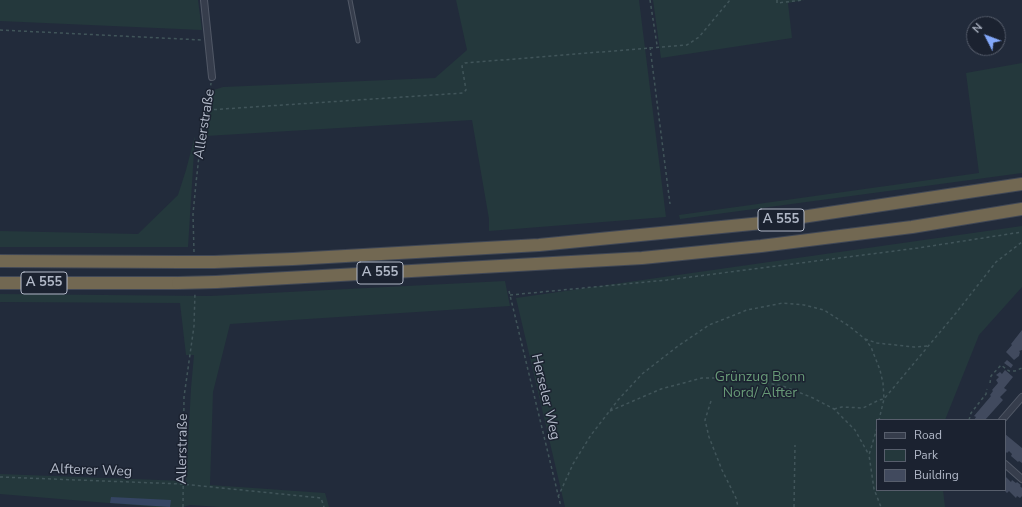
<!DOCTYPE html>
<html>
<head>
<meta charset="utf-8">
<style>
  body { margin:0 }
  #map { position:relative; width:1022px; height:507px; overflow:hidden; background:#222b3b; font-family:"Nunito Sans",sans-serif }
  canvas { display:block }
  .legend { position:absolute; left:876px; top:419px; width:130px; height:72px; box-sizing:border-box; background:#1b2230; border:1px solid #575e6c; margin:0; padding:5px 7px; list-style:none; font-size:12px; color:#b1b8c7 }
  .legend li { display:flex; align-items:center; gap:8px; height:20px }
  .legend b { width:20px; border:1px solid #575e6c }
  .north { position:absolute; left:966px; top:16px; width:40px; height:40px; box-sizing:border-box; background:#1b2230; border:1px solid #575e6c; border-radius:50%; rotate:312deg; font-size:11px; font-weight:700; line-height:16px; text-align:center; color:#b1b8c7 }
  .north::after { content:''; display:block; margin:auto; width:14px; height:18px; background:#83a8fa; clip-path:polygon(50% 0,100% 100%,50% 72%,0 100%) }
</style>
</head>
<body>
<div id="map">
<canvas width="1022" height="507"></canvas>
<ul class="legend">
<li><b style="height:5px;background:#363d4c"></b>Road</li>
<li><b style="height:11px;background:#24383c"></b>Park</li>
<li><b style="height:11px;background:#414a5e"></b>Building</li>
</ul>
<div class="north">N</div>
</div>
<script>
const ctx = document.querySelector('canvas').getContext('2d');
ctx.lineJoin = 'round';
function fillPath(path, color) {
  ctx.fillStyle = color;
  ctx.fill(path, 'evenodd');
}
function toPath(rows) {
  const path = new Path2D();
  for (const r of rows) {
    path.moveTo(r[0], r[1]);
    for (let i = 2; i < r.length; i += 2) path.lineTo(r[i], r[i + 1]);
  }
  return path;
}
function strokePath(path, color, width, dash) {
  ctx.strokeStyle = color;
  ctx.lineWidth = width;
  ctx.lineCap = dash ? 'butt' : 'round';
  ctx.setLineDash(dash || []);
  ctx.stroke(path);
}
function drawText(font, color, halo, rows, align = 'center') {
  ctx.font = font + ' "Nunito Sans",sans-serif';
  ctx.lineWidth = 3;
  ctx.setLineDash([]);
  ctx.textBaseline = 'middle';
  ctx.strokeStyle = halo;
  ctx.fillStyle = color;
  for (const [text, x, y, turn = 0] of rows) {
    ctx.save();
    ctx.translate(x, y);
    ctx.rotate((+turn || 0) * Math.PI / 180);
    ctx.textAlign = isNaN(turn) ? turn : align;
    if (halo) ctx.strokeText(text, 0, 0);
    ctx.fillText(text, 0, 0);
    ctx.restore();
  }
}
fillPath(toPath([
  [0,0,198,0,202,30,0,21],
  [456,0,639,0,666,217,489,231,489,219,472,120,206,136,214,90,223,87,435,78,467,50],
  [653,0,804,0,788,3,792,38,661,58],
  [1022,63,1022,173,680,219,679,215,979,173,966,73],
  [195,136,188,247,0,247,0,231,138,234,178,195,186,170],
  [1022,226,1022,287,979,335,945,420,877,420,877,490,943,490,945,507,565,507,516,298],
  [505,281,510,306,230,324,213,392,210,485,325,493,329,507,220,507,190,505,183,507,156,507,0,494,0,474,186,481,191,388,194,355,186,355,180,303,0,302,0,294,210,296]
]), '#24383c');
fillPath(toPath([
  [111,497,171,500,170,507,110,503]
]), '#354563');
fillPath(toPath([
  [1022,330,1022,350,1019,351,1020,352,1019,356,1014,360,1006,352,1012,345,1011,344],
  [1007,360,1013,365,1011,368,1004,363],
  [1005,370,1013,377,1004,388,1007,390,1000,397,1003,400,985,420,974,420,976,417,974,416,991,396,990,395,993,391,992,390,998,383,996,380,999,377,996,375,1000,372,1002,374],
  [1005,434,1022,448,1022,463,1019,461,1018,462,1011,456,1012,454,1009,451,1007,453,1005,451,1006,449],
  [1005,476,1011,482,1012,480,1016,483,1017,482,1021,485,1020,486,1022,488,1022,496,1020,498,1017,496,1016,498,1009,491,1007,493,1004,490,1005,490]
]), '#414a5e');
const lane = toPath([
  [350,0,358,41]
]);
const street = toPath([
  [204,0,212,77],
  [1002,420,1022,397],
  [1005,464,1022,479]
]);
const highway = toPath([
  [0,261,180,262],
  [214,262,293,259,539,245,762,223,1022,184],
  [216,282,642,258,761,246,912,227,1022,209],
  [0,283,178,283]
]);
strokePath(lane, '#515866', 5);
strokePath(street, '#515866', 8);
strokePath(highway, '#414856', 14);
strokePath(toPath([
  [650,0,657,45],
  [777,0,777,3,804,0],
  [0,30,202,40],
  [650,47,670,204],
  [208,110,463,93,466,90,462,66,465,63,687,45,699,37,730,0],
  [194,252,193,214,196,183,199,156,205,131,211,83],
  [509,291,561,507],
  [510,295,667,280,918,248,1022,232],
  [865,339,877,343,914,347,928,346],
  [990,383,991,376,1001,365,1009,371,1015,371,1022,368],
  [711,401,705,420,709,437,722,470,736,498,738,507],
  [834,409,842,407,863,408,879,400,884,399,956,313,996,262,1022,242],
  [610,411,661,389,702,378,735,378,767,383,783,386,813,398,834,409,855,430,869,455],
  [969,420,971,413,986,394,987,389],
  [877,428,869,455,874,489,881,507],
  [0,477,182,484,321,498,324,507],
  [558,497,573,464,591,435,618,400,642,374,678,346,709,325,747,310,783,303,804,305,824,310,849,326,865,339,871,347,880,370,883,383,884,399,879,420],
  [183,507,184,397,194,326,195,292],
  [794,507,795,445]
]), '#41555a', 1.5, [3, 3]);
strokePath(lane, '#363d4c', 3);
strokePath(street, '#363d4c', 6);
strokePath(highway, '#726852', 12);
const highwayBridge = toPath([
  [180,262,214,262],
  [178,283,216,282]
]);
strokePath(highwayBridge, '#414856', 14, []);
strokePath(highwayBridge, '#726852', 12);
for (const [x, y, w] of [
  [781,220,46],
  [380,273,46],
  [44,283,46]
]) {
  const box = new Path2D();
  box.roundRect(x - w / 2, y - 11, w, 22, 3);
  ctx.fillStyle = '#1b2230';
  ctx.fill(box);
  strokePath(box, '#b1b8c7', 1);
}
drawText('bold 13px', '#b1b8c7', null, [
  ["A 555",781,220],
  ["A 555",380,273],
  ["A 555",44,283]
]);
drawText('14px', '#b1b8c7', '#1b2230', [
  ["Allerstraße",205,124,-81],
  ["Herseler Weg",545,397,77],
  ["Allerstraße",183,449,-89],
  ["Alfterer Weg",91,471,2]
]);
drawText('14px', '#679976', '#1b2230', [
  ["Grünzug Bonn",760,378],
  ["Nord/ Alfter",760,394]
]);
</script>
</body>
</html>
